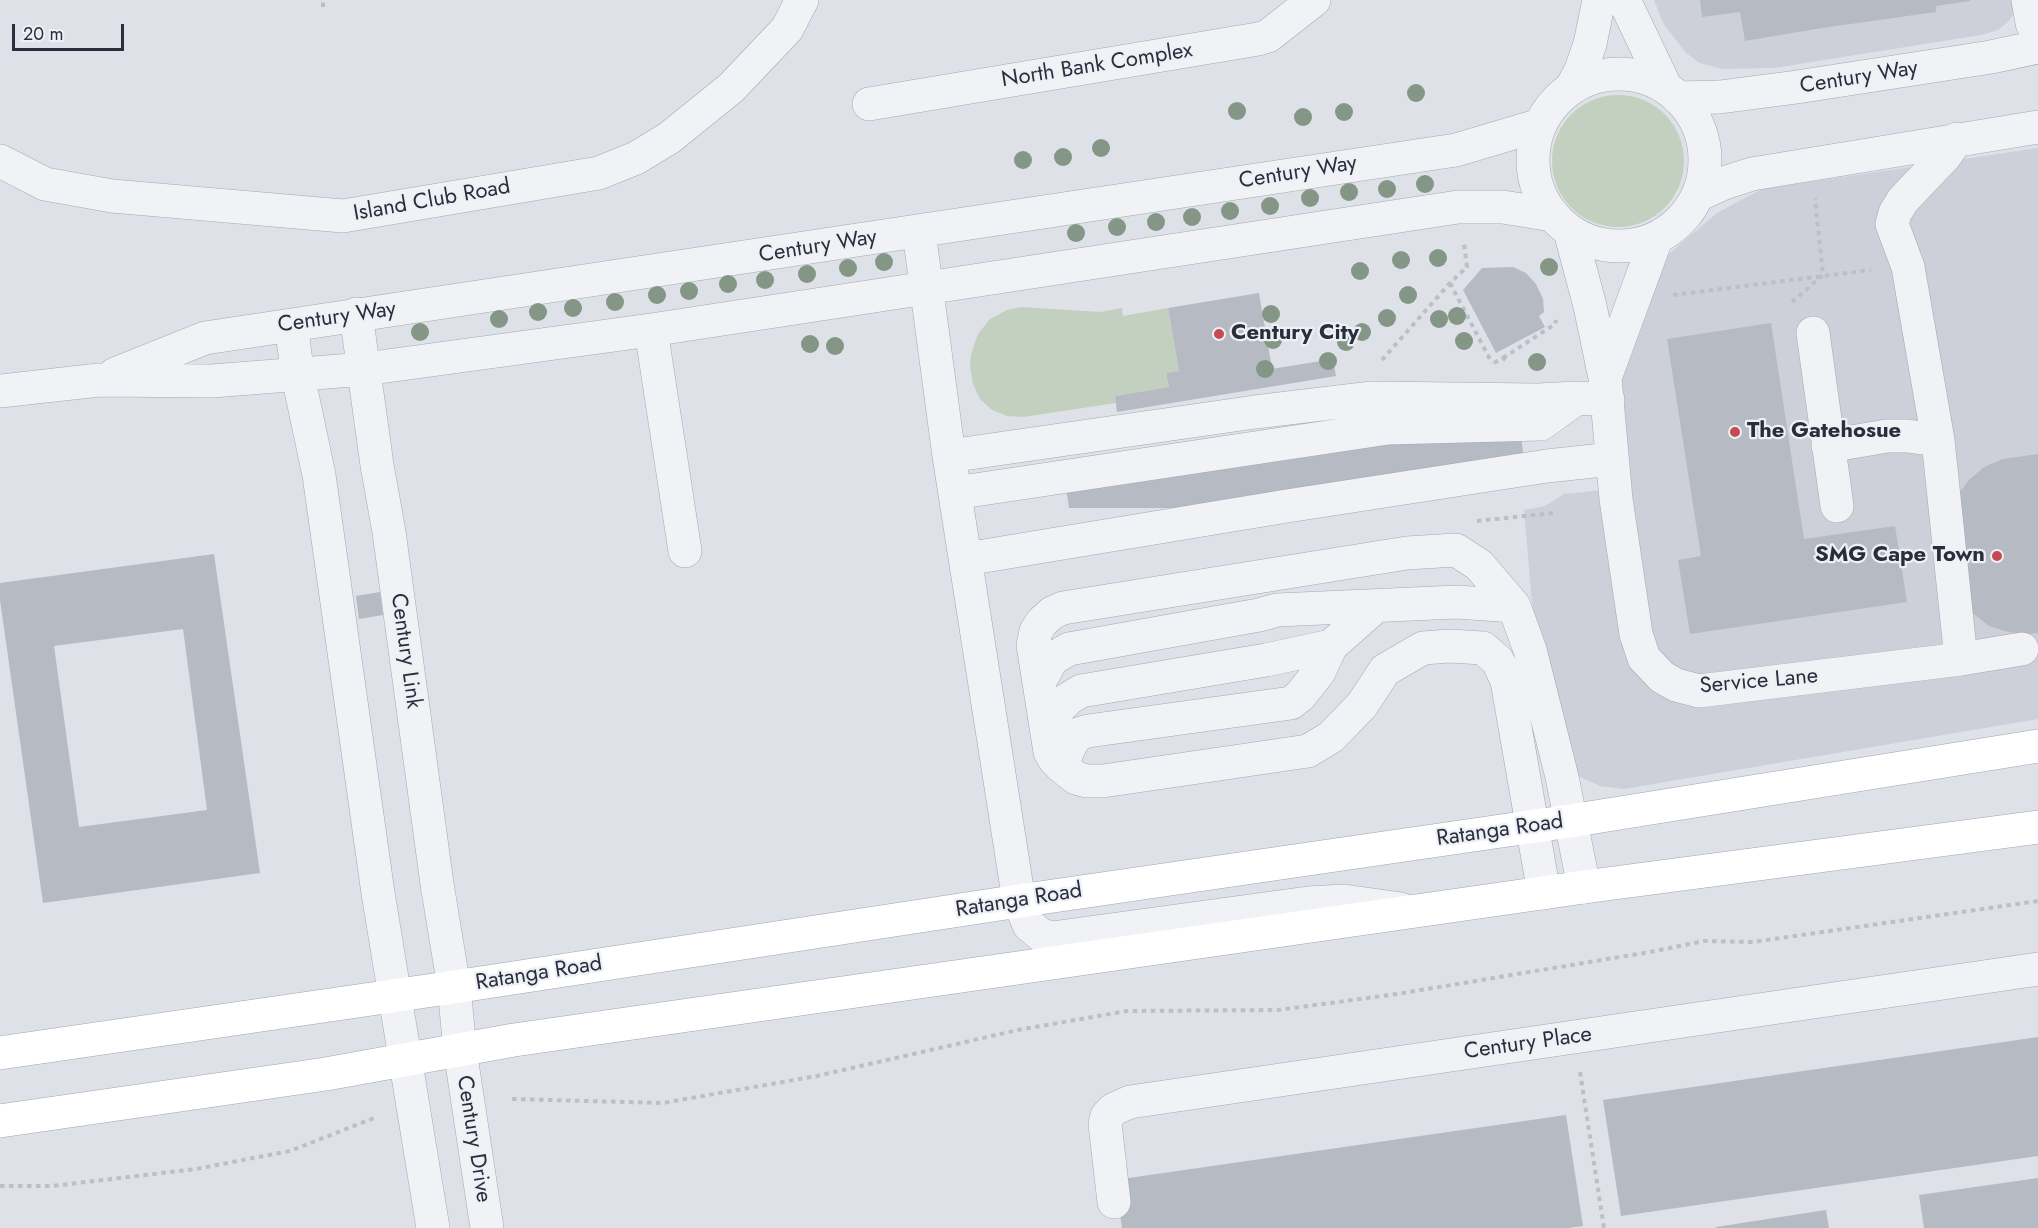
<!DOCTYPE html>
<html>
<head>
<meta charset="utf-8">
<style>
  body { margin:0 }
  #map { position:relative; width:2038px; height:1228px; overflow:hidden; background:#dee1e7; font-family:Jost,sans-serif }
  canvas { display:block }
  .scale { position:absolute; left:12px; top:24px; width:112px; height:27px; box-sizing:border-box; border:3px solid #292e3d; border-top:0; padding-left:8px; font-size:18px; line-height:21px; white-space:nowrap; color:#292e3d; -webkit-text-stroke:4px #eef0f5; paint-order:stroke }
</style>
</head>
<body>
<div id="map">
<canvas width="2038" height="1228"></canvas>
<div class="scale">20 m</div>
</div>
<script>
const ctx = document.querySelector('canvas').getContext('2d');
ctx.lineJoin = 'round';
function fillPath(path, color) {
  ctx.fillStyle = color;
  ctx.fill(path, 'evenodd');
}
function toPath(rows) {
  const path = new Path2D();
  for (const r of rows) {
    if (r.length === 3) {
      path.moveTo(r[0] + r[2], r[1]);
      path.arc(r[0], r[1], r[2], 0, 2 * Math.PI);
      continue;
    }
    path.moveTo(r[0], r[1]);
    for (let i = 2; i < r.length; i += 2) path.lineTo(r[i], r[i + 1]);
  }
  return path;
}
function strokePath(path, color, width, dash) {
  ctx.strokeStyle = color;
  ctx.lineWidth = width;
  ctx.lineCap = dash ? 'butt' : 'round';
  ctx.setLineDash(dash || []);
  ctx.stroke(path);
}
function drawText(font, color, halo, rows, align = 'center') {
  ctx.font = font + ' Jost,sans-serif';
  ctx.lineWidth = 4.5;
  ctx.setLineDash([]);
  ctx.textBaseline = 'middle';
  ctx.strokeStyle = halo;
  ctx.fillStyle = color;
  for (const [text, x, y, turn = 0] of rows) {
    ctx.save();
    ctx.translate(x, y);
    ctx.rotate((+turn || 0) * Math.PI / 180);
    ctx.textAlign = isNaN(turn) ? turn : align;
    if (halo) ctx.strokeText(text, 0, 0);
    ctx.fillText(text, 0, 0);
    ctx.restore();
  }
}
fillPath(toPath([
  [1654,0,2038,0,2038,9,2013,14,2009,21,1998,30,1981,35,1774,68,1722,69,1700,63,1686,53,1663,23],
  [2038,148,2038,719,1624,789,1600,786,1580,777,1558,760,1542,719,1524,510,1545,506,1564,494,1614,489,1623,348,1658,263,1717,213,1762,189]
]), '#cdd0d9');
fillPath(toPath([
  [1618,161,66],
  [1021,307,1100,312,1122,308,1123,316,1168,308,1179,371,1166,373,1169,387,1115,396,1116,403,1023,417,1007,416,992,410,980,399,973,384,970,366,971,354,978,334,990,319,1007,310]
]), '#c3d0c0');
fillPath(toPath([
  [1700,0,1970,0,1970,1,1936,6,1936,12,1822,28,1745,41,1740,12,1702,17],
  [1513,267,1526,273,1536,284,1543,299,1544,312,1539,316,1545,327,1496,353,1463,290,1482,268],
  [1259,293,1272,369,1333,359,1336,376,1117,412,1115,396,1169,387,1166,373,1179,371,1168,308],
  [1771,323,1804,539,1895,526,1907,602,1690,634,1678,560,1701,556,1667,339],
  [1521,436,1524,459,1174,508,1069,508,1066,488,1385,443],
  [2038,454,2038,633,2027,634,2008,632,1989,626,1974,614,1961,599,1957,496,1969,480,1984,467,2003,459],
  [214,554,260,873,43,903,0,600,0,583],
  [183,629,207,810,79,827,54,646],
  [380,592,383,615,359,619,356,596],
  [2038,1037,2038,1156,1621,1216,1603,1100],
  [1566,1115,1583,1226,1568,1228,1122,1228,1115,1180],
  [2038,1178,2038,1228,1924,1228,1919,1195],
  [1826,1210,1829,1228,1716,1228,1716,1227]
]), '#b6bac3');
const minor = toPath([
  [1624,0,1666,88],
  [2028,0,2032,23,2038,35],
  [1619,160,86],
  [1572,87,1581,70,1590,44,1599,0],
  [1678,98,1720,97,1797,87,1991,57,2038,47],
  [869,104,1258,39,1268,36,1314,0],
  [1957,139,1945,156,1903,200,1895,213,1892,224,1908,267,1938,440,1961,659],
  [0,161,45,184,112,196,343,216,599,173,636,158,669,138,731,88,787,29,802,0],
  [1698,195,1724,183,1752,174,2038,127],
  [1570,231,1590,306,1605,378,1616,499,1636,634,1644,658,1662,677,1676,685,1699,691,1961,659,2022,649],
  [919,232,949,456,1019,901,1029,925,1041,935,1052,938,1308,903,1344,901,1401,909],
  [356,314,377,465,389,532,437,884,454,987,460,1050,487,1228],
  [291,325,298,376,319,475,378,893,433,1228],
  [651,330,685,551],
  [1813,333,1837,506],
  [115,374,205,338,1456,150,1540,125],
  [1605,378,1656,239],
  [0,391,99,380,212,381,365,369,651,330,1458,207,1503,207,1552,215],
  [1828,446,1887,436,1907,436,1938,440],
  [949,456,1255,412,1372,398,1538,400,1577,398,1608,400],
  [955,493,1388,428,1541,424,1577,398],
  [966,559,1287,506,1547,466,1612,459],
  [1039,683,1052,659,1069,649,1259,615,1277,610,1457,602,1514,606],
  [1046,728,1059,708,1068,699,1081,691,1266,660,1331,646,1375,607],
  [1061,766,1072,742,1078,734,1088,731,1291,703,1300,696,1319,672,1331,646],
  [1544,893,1507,681,1498,661,1483,648,1449,646,1423,648,1385,670,1362,705,1331,737,1308,751,1103,781,1087,781,1076,778,1061,766,1055,760,1050,752,1033,645,1036,631,1042,622,1052,613,1063,608,1407,553,1456,550,1479,565,1514,606,1530,650,1562,777,1584,887],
  [1114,1202,1105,1124,1107,1116,1114,1109,1130,1102,2038,969]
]);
const major = toPath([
  [0,1053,454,987,1019,901,1570,821,2038,746],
  [0,1121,326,1074,514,1040,1584,887,2038,827]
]);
strokePath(minor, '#a4a8b1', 34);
strokePath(major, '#9fa5b2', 34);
strokePath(toPath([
  [323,7,323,0],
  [1450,283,1492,363],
  [1673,295,1871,270],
  [1792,302,1823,275,1815,198],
  [1503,358,1555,324,1556,320],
  [1382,360,1450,283,1467,267,1464,244],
  [1494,363,1503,358,1509,363],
  [1477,521,1553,513],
  [1580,1072,1604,1228],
  [512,1099,663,1103,817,1076,1018,1030,1127,1011,1278,1010,1397,994,1650,952,1704,941,1753,942,2038,901],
  [0,1186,52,1186,196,1169,290,1151,374,1118]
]), '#bdbfc6', 4, [4.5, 4.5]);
strokePath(minor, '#f1f2f6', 33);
strokePath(major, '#fff', 33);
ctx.fillStyle = '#849686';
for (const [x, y] of [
  [1416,93],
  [1237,111],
  [1344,112],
  [1303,117],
  [1101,148],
  [1063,157],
  [1023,160],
  [1425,184],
  [1387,189],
  [1349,192],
  [1310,198],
  [1270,206],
  [1230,211],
  [1192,217],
  [1156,222],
  [1117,227],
  [1076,233],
  [1438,258],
  [1401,260],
  [884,262],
  [1549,267],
  [848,268],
  [1360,271],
  [807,274],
  [765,280],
  [728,284],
  [689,291],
  [657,295],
  [1408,295],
  [615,302],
  [573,308],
  [538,312],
  [1271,314],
  [1457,316],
  [1387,318],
  [499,319],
  [1439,319],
  [420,332],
  [1362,332],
  [1273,340],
  [1464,341],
  [1346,342],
  [810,344],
  [835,346],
  [1328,361],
  [1537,362],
  [1265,369]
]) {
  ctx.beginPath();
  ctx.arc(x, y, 9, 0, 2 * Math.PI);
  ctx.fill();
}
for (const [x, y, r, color] of [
  [1219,334,6,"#c64a52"],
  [1735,432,6,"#c64a52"],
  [1997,556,6,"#c64a52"]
]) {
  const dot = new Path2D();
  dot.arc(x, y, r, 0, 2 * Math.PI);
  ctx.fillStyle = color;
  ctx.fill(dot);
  strokePath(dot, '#eef0f5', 2);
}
drawText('22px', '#292e3d', '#eef0f5', [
  ["North Bank Complex",1097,66,-9],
  ["Century Way",1859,78,-9],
  ["Century Way",1298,173,-9],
  ["Island Club Road",432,201,-10],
  ["Century Way",818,247,-9],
  ["Century Way",337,318,-8],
  ["Century Link",405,651,82],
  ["Service Lane",1759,682,-5],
  ["Ratanga Road",1500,831,-8],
  ["Ratanga Road",1019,901,-9],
  ["Ratanga Road",539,974,-9],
  ["Century Place",1528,1044,-8],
  ["Century Drive",473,1139,81]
]);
drawText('bold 22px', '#292e3d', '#eef0f5', [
  ["Century City",1231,334],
  ["The Gatehosue",1747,432],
  ["SMG Cape Town",1985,556,"right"]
], 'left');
</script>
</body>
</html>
